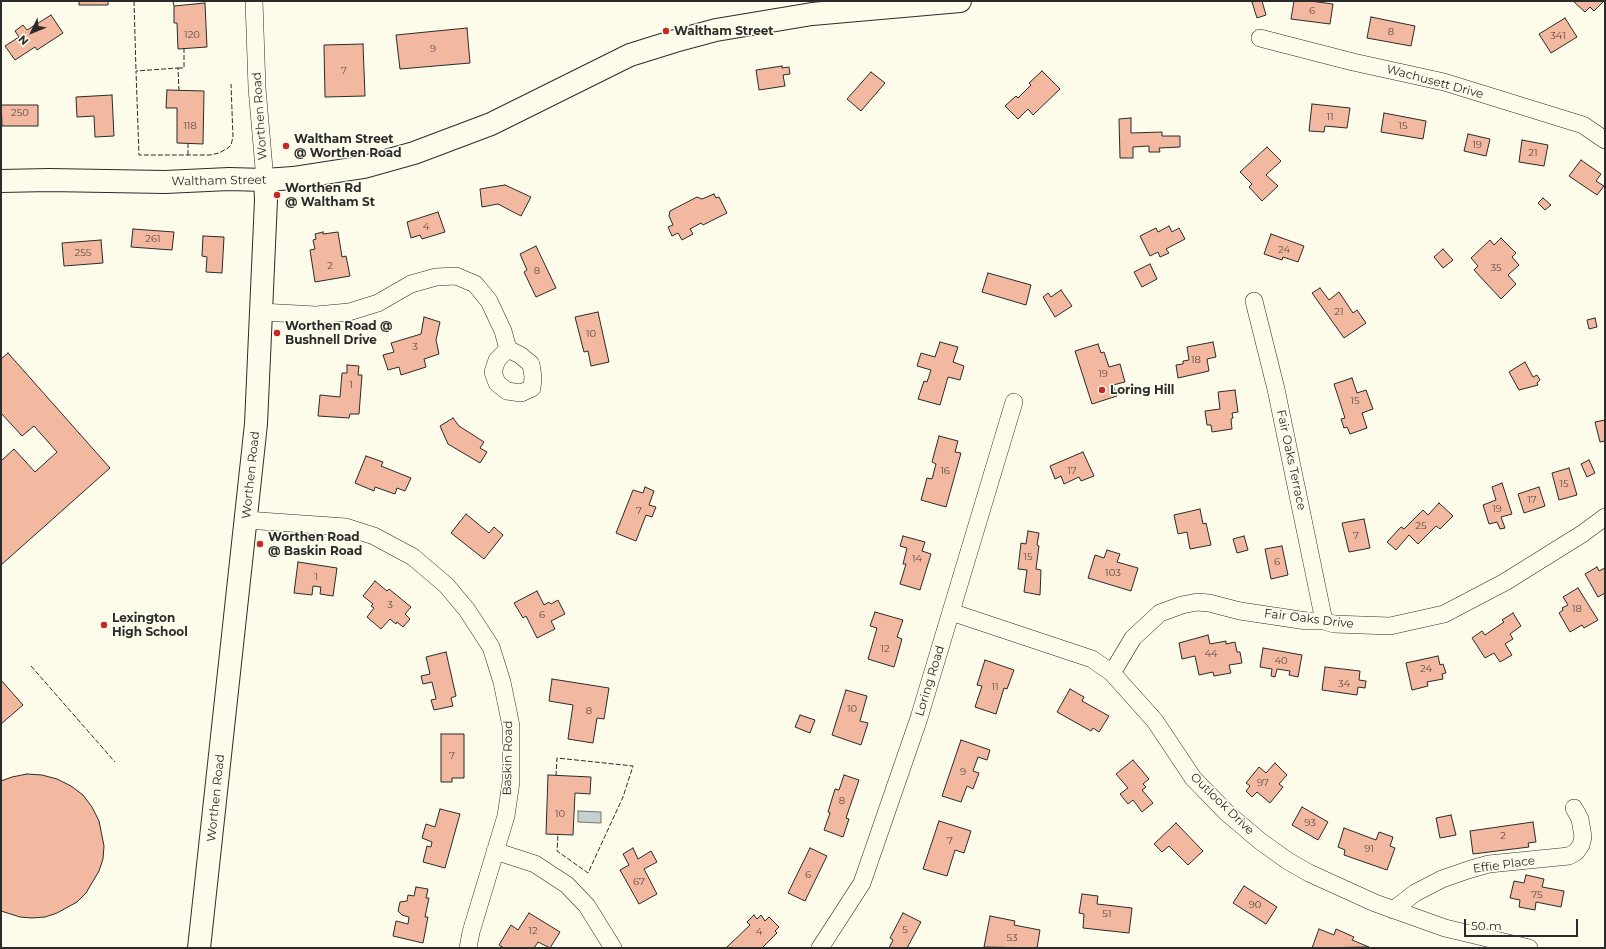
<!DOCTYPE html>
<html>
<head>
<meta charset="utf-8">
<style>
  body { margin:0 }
  #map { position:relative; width:1606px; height:949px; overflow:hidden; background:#fdfbea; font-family:Montserrat,sans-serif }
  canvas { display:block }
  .frame { position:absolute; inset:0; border:2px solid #2b2b2b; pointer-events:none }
  .north { position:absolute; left:12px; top:12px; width:40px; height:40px; -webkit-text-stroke:3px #fdfbea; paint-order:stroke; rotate:227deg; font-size:11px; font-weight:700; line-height:16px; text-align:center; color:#2b2b2b }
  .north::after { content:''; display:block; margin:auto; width:14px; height:18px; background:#2b2b2b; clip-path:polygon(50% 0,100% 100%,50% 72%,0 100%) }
  .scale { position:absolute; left:1464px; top:919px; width:114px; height:18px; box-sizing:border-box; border:2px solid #2b2b2b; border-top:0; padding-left:5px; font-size:12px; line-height:14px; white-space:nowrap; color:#2b2b2b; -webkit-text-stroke:3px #fdfbea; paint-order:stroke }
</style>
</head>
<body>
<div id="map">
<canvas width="1606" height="949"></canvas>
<div class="frame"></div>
<div class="north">N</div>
<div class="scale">50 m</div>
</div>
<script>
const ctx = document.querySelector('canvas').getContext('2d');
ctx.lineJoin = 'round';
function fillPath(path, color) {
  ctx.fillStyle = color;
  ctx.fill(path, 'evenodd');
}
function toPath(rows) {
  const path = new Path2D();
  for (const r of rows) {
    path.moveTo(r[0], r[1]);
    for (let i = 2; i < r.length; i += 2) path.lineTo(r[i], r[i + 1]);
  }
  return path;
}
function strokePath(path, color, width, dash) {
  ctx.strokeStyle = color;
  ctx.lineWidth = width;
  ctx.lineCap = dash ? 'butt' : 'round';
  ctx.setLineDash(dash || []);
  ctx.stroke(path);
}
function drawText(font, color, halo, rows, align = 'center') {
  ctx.font = font + ' Montserrat,sans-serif';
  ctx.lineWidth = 3;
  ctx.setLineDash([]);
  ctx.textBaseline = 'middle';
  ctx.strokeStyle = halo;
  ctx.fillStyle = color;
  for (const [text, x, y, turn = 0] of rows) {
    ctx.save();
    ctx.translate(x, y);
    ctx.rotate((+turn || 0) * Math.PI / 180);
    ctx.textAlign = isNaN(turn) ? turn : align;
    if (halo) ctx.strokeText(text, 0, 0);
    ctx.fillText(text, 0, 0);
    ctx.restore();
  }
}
const water = toPath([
  [578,811,601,812,601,823,578,822,578,811]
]);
fillPath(water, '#c7d0d0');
strokePath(water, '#74746e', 1);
const building = toPath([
  [79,1,108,1,108,5,79,5,79,1],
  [1257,1,1262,1,1266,15,1257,18,1252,2,1257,1],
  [1294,1,1310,1,1333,4,1330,24,1291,19,1294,1],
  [1573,1,1604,1,1594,11,1590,7,1585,12,1573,1],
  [205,3,207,47,178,49,177,23,174,23,174,6,205,3],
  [51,15,63,33,37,50,35,47,15,60,5,46,19,37,15,31,23,25,27,30,51,15],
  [1371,17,1415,26,1411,46,1367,38,1371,17],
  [1565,18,1577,37,1551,53,1539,34,1565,18],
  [467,28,470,63,400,69,396,35,467,28],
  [363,44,365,96,325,97,324,45,363,44],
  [782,66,782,68,789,67,790,74,783,75,785,86,759,90,756,70,782,66],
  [1042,71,1060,89,1033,115,1028,109,1018,119,1005,106,1016,96,1018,98,1031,85,1029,83,1042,71],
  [871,72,885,83,861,111,847,99,871,72],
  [167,90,204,91,203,144,177,143,177,108,166,108,167,90],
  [112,95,114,136,95,137,94,116,77,117,76,97,112,95],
  [1,98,1,105,38,105,38,126,2,126,1,98],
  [1312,104,1350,108,1347,128,1325,126,1324,132,1309,131,1312,104],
  [1384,113,1426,121,1423,139,1381,132,1384,113],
  [1131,118,1131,133,1162,132,1162,136,1180,136,1180,147,1159,148,1160,152,1149,152,1149,146,1133,147,1133,158,1120,158,1119,119,1131,118],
  [1468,134,1490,139,1486,156,1464,151,1468,134],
  [1522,140,1548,145,1544,166,1519,162,1522,140],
  [1267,147,1281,161,1266,175,1278,186,1262,201,1249,187,1252,184,1240,172,1267,147],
  [1581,160,1601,174,1596,181,1604,186,1597,195,1569,176,1581,160],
  [505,185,531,197,521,216,498,204,482,207,480,189,505,185],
  [714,194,716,198,719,197,727,213,703,225,701,223,690,229,693,234,682,240,678,233,672,236,668,227,673,225,669,216,670,211,697,197,702,199,714,194],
  [1543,198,1551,205,1545,210,1538,203,1543,198],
  [438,212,445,232,422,239,420,235,411,238,407,222,438,212],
  [1169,226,1172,232,1179,228,1185,239,1166,249,1169,253,1160,257,1158,252,1150,256,1140,236,1156,228,1158,232,1169,226],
  [133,229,174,232,172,250,131,247,133,229],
  [323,232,323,234,338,232,342,257,346,256,350,276,315,282,310,250,315,249,313,240,316,239,315,234,323,232],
  [1271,234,1304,246,1298,262,1283,257,1282,260,1264,254,1271,234],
  [203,236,224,237,222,273,206,272,207,257,202,256,203,236],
  [1501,238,1516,253,1512,257,1519,265,1508,275,1516,284,1501,299,1474,270,1478,266,1471,258,1490,240,1494,245,1501,238],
  [101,240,103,263,64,266,62,243,101,240],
  [536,246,556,288,536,297,524,272,527,270,520,254,536,246],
  [1443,249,1453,260,1443,268,1434,257,1443,249],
  [1150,264,1157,279,1142,287,1134,272,1150,264],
  [988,273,1031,285,1026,305,982,292,988,273],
  [1320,288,1329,300,1339,292,1353,313,1357,310,1366,323,1344,338,1312,293,1320,288],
  [1061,290,1072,306,1055,317,1043,297,1048,293,1051,297,1061,290],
  [598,312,609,362,591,366,588,351,584,352,575,317,598,312],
  [424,317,440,322,436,340,439,354,424,359,426,367,401,375,399,367,388,370,383,355,394,352,391,343,421,334,424,317],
  [1595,318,1597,327,1589,329,1587,320,1595,318],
  [940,342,958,347,953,362,964,366,960,380,948,377,940,405,918,399,924,381,927,382,931,370,917,366,921,353,935,357,940,342],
  [1213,342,1216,357,1207,359,1209,371,1178,378,1176,365,1183,364,1183,361,1189,360,1187,347,1213,342],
  [1098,344,1101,353,1104,352,1109,367,1120,364,1125,382,1113,385,1117,396,1092,404,1075,351,1098,344],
  [8,353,110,468,1,565,1,461,14,449,35,472,57,452,34,426,22,436,1,413,1,359,8,353],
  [1525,362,1533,377,1537,375,1540,380,1537,383,1538,385,1519,390,1509,372,1525,362],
  [347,365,359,366,358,375,362,375,359,414,350,414,349,418,318,416,320,395,340,397,342,373,347,373,347,365],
  [1352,378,1357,393,1366,390,1373,409,1362,413,1367,428,1350,434,1347,427,1344,428,1341,419,1345,418,1334,384,1352,378],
  [1235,390,1238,412,1232,413,1233,418,1231,419,1232,429,1212,432,1211,425,1207,425,1205,411,1220,409,1218,392,1235,390],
  [453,418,459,426,484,442,480,448,487,452,480,463,448,444,440,426,453,418],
  [1605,420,1605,441,1600,442,1595,422,1605,420],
  [939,436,958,441,955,452,961,453,946,507,921,500,927,478,932,479,936,464,932,462,939,436],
  [1083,452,1094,476,1081,481,1079,477,1064,484,1061,476,1055,479,1050,466,1083,452],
  [366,456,383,462,381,466,411,478,405,491,397,488,395,494,375,487,374,491,355,483,366,456],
  [1589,460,1595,473,1587,477,1581,464,1589,460],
  [1569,468,1577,495,1559,500,1552,473,1569,468],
  [1502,483,1512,514,1501,517,1505,528,1500,529,1497,522,1489,524,1483,505,1496,500,1492,487,1502,483],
  [645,487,654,491,649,505,656,507,652,517,646,515,636,541,616,533,633,490,643,493,645,487],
  [1539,487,1545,506,1524,513,1518,494,1539,487],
  [1439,503,1453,516,1440,529,1436,526,1418,544,1409,535,1396,550,1387,542,1401,527,1404,529,1423,510,1428,515,1439,503],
  [1200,509,1203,524,1206,523,1211,545,1190,549,1187,532,1178,534,1174,515,1200,509],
  [466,514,489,533,494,527,503,535,484,559,451,533,466,514],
  [1364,519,1370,548,1349,552,1342,523,1364,519],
  [1028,531,1039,533,1037,545,1039,546,1036,569,1041,570,1040,595,1024,592,1027,570,1018,569,1021,543,1026,544,1028,531],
  [903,536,925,542,922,551,931,554,920,590,900,584,906,564,903,564,907,548,900,546,903,536],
  [1244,536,1248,550,1237,553,1233,539,1244,536],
  [1282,546,1288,575,1271,579,1265,549,1282,546],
  [1107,550,1120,554,1117,562,1138,568,1131,591,1088,578,1095,555,1104,558,1107,550],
  [298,562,337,568,333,596,320,594,321,587,313,586,312,595,294,593,298,562],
  [1597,567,1599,571,1605,568,1605,593,1598,597,1585,574,1597,567],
  [375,581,387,591,389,589,411,607,405,614,410,619,403,627,397,622,396,624,390,619,381,629,367,617,374,608,371,606,373,604,363,596,375,581],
  [1578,588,1598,620,1584,628,1582,625,1570,632,1559,613,1563,610,1562,608,1568,605,1563,597,1578,588],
  [537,591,544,605,549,602,551,604,558,600,565,614,551,621,555,629,537,638,526,616,523,618,514,603,537,591],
  [875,612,903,620,897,637,902,639,894,667,868,659,877,628,870,626,875,612],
  [1513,613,1521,626,1510,634,1513,639,1505,644,1512,655,1500,662,1494,653,1485,658,1472,638,1482,631,1485,635,1504,622,1502,620,1513,613],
  [1208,635,1210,644,1226,641,1226,644,1235,642,1237,652,1240,652,1242,663,1229,665,1231,673,1214,676,1213,672,1199,675,1195,656,1182,659,1179,643,1208,635],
  [1263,648,1302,655,1298,677,1289,675,1290,671,1277,669,1275,677,1271,676,1272,669,1260,667,1263,648],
  [446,652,456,696,451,698,453,706,434,710,431,700,436,699,432,682,423,684,421,676,430,674,426,657,446,652],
  [1438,656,1440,665,1443,664,1446,673,1442,674,1443,679,1427,682,1428,686,1412,690,1406,663,1438,656],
  [985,660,1014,670,1007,689,1004,688,996,714,975,707,982,686,977,685,985,660],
  [1325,667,1360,671,1359,680,1366,681,1365,688,1358,687,1357,695,1322,690,1325,667],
  [552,679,609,688,604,719,597,718,593,743,568,739,573,705,549,701,552,679],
  [1,680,23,705,1,724,1,680],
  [1070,689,1084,697,1082,701,1109,716,1099,732,1093,728,1091,731,1057,712,1070,689],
  [846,690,867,696,860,721,868,723,861,745,832,735,846,690],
  [800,715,815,720,810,733,795,727,800,715],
  [441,734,464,734,464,778,452,778,452,782,441,782,441,734],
  [961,740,990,750,987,760,978,757,973,771,979,773,973,789,967,786,961,802,942,796,961,740],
  [1133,760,1149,779,1143,784,1146,787,1142,790,1153,803,1142,812,1133,800,1128,804,1120,794,1128,788,1116,774,1133,760],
  [1275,763,1287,775,1279,784,1283,787,1270,803,1257,792,1252,797,1246,791,1250,786,1246,783,1259,767,1266,773,1275,763],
  [27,774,42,775,57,779,71,786,83,795,92,807,99,821,104,846,103,859,99,871,86,893,77,902,57,913,45,917,32,918,20,917,1,911,1,781,12,777,27,774],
  [548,775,591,777,590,794,575,793,573,835,546,834,548,775],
  [844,775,859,780,846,818,849,819,843,837,824,830,830,813,828,812,835,789,839,790,844,775],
  [1302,807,1328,822,1318,840,1292,825,1302,807],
  [440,809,460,814,445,868,423,862,427,846,431,847,432,842,422,838,426,824,435,827,440,809],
  [1451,815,1456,835,1440,838,1436,818,1451,815],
  [939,821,971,831,964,853,955,850,947,876,923,869,939,821],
  [1533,822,1536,842,1528,843,1529,847,1473,854,1470,831,1533,822],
  [1176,823,1203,851,1188,865,1169,846,1162,852,1154,844,1176,823],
  [1344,828,1376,840,1379,832,1393,837,1390,846,1395,848,1387,870,1344,855,1345,850,1338,847,1344,828],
  [633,848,638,859,651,851,657,862,644,869,657,894,639,904,620,870,629,865,623,854,633,848],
  [810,848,827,856,805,901,788,893,810,848],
  [1526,875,1544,879,1542,887,1564,891,1561,907,1536,902,1535,910,1519,907,1520,900,1510,898,1514,881,1524,883,1526,875],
  [1244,886,1277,907,1266,924,1233,903,1244,886],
  [416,887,428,889,426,898,429,898,425,917,428,917,423,943,393,936,396,921,408,924,409,917,402,915,398,911,400,902,407,901,408,895,414,896,416,887],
  [1082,894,1098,896,1097,904,1132,908,1129,933,1083,928,1084,914,1079,913,1082,894],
  [529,913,560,932,550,948,538,942,534,948,504,948,499,945,511,925,518,930,529,913],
  [903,913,921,922,907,948,889,948,893,940,890,938,903,913],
  [754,915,757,919,761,915,765,921,769,917,779,927,775,931,777,933,762,948,728,948,727,947,750,925,747,922,754,915],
  [990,916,1015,921,1014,925,1040,930,1037,948,984,947,990,916],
  [1319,929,1334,935,1336,929,1354,937,1352,940,1369,947,1312,948,1319,929]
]);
fillPath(building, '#f2b8a0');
strokePath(building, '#2b2b2b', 1);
const minor = toPath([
  [254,1,257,88,265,180],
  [1260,38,1353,62,1444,82,1583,125,1605,140],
  [1254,301,1276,389,1324,621],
  [261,312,316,315,349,312,378,303,411,284,436,277,456,276,475,284,489,301,503,331,508,349,497,360,493,372,497,383,507,391,521,393,532,388,533,377,531,364,520,355,508,349],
  [246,520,346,527,374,536,413,557,446,585,467,610,491,647,502,682,511,726,511,782,506,816,471,932,468,948],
  [951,612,1092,659,1112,673,1155,721,1193,778,1227,813,1260,841,1288,861,1309,873,1375,903,1445,928,1529,948],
  [1112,673,1133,638,1160,613,1182,605,1197,602,1209,603,1240,611,1307,621,1324,621,1334,624,1390,626,1444,614,1505,582,1582,534,1605,517],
  [495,851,535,864,567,885,587,906,613,948],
  [1393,910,1415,893,1442,879,1471,869,1489,864,1569,856,1576,852,1581,845,1583,837,1580,819,1574,808],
  [820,948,862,883,919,718,1014,402]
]);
const major = toPath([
  [1,181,49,180,165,182,229,179,265,180,293,178,364,167,414,153,491,124,630,55,675,41,716,30,812,14,960,1],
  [199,948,256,424,266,200,265,180]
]);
strokePath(minor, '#2b2b2b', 18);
strokePath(major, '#2b2b2b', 24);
strokePath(minor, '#fdfbea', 17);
strokePath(major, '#fdfbea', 22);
strokePath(toPath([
  [134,1,136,71],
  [173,1,174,6],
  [178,68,184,68,184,48],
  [179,91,178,68,136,71,139,155,210,155,219,153,228,148,231,145,233,137,231,84],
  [188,155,188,144],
  [31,666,115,762],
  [556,776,557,758,633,766,623,797,588,873,557,851,558,834]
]), '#2b2b2b', 1, [5, 2]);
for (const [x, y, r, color] of [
  [666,31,4,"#c62828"],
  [286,146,4,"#c62828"],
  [277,195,4,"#c62828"],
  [277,333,4,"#c62828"],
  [1102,390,4,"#c62828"],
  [260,544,4,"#c62828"],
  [104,625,4,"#c62828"]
]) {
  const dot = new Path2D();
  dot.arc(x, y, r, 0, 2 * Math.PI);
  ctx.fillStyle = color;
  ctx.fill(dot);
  strokePath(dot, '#fdfbea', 1.5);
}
drawText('10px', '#5d4e48', null, [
  ["6",1312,11],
  ["8",1391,32],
  ["120",192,35],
  ["341",1558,36],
  ["9",433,49],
  ["7",344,71],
  ["250",20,113],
  ["11",1330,117],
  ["118",190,126],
  ["15",1403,126],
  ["19",1477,145],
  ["21",1533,153],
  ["4",426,227],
  ["261",153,239],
  ["24",1284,250],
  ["255",83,253],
  ["2",330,266],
  ["35",1496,268],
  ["8",537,271],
  ["21",1339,312],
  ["10",591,334],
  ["3",415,347],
  ["18",1196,360],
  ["19",1103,374],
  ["1",351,385],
  ["15",1355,401],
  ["16",945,471],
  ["17",1072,471],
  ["15",1564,484],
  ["17",1532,500],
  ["19",1497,509],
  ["7",639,511],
  ["25",1421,526],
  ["7",1356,536],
  ["15",1028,557],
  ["14",917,559],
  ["6",1277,562],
  ["103",1113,573],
  ["1",316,577],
  ["3",390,605],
  ["18",1577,609],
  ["6",542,615],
  ["12",885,649],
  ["44",1211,654],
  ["40",1281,661],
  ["24",1426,669],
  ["34",1344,684],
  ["11",995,687],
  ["10",852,709],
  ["8",589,711],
  ["7",452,756],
  ["9",963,772],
  ["97",1263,783],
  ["8",842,801],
  ["10",560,814],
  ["93",1310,823],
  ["2",1503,836],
  ["7",950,841],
  ["91",1369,849],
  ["6",808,875],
  ["67",639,882],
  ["75",1537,895],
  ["90",1255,905],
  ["51",1107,914],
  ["5",905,930],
  ["12",533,931],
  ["4",759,932],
  ["53",1012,938]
]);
drawText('bold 12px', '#2b2b2b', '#fdfbea', [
  ["Waltham Street",674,31],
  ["Waltham Street",294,139],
  ["@ Worthen Road",294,153],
  ["Worthen Rd",285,188],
  ["@ Waltham St",285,202],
  ["Worthen Road @",285,326],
  ["Bushnell Drive",285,340],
  ["Loring Hill",1110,390],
  ["Worthen Road",268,537],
  ["@ Baskin Road",268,551],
  ["Lexington",112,618],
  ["High School",112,632]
], 'left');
drawText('12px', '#2b2b2b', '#fdfbea', [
  ["Wachusett Drive",1435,82,15],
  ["Worthen Road",260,116,-94],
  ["Waltham Street",219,181,-1],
  ["Fair Oaks Terrace",1291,460,78],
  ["Worthen Road",251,475,-84],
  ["Fair Oaks Drive",1309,619,7],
  ["Loring Road",930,681,-73],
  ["Baskin Road",508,758,-89],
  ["Worthen Road",216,798,-84],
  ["Outlook Drive",1222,804,44],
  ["Effie Place",1504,865,-8]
]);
</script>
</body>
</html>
